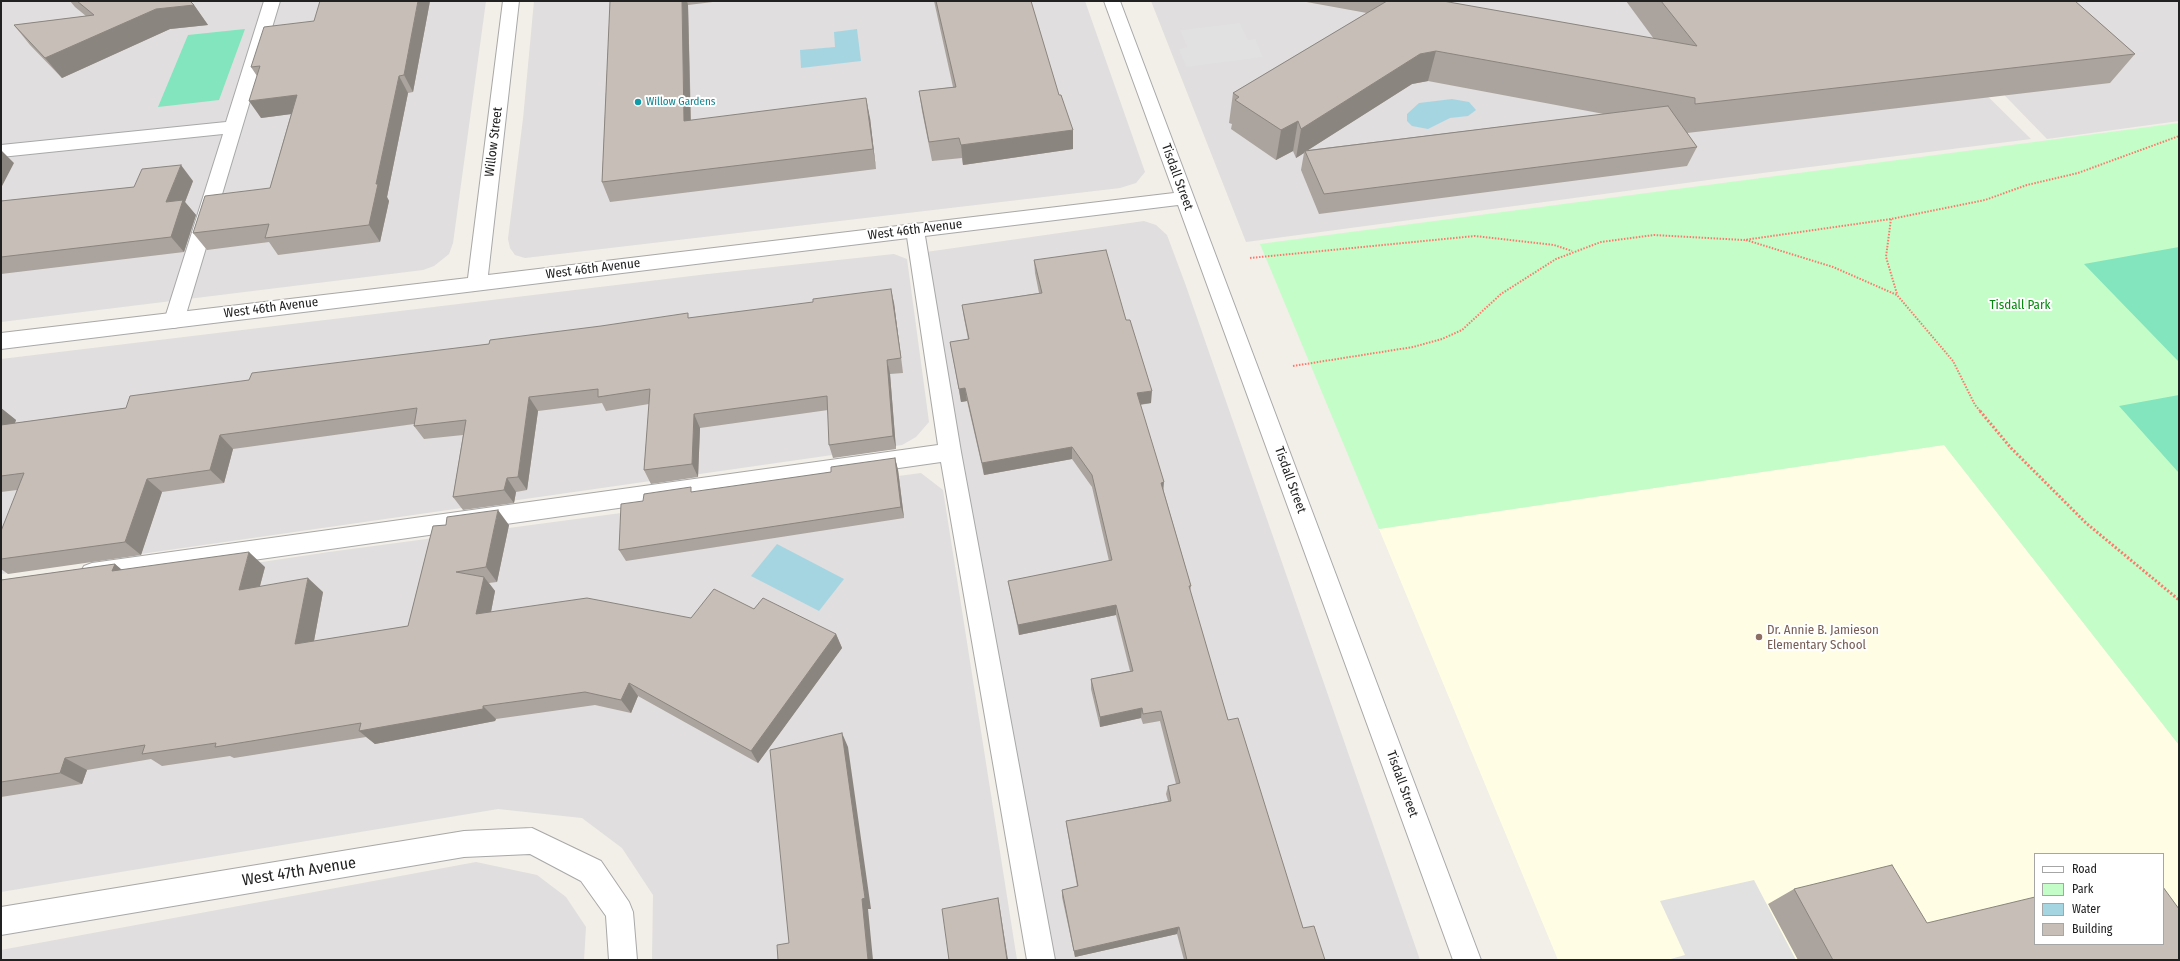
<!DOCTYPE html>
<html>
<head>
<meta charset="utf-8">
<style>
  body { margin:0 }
  #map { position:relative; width:2180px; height:961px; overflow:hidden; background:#f2eee8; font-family:"Fira Sans Condensed",sans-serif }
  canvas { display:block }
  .frame { position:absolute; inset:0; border:2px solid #212121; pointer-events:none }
  .legend { position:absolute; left:2034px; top:853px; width:130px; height:92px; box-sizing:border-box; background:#fff; border:1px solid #a6a6a6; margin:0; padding:5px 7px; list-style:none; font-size:12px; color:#212121 }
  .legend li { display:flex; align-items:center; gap:8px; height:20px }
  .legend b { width:20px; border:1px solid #a6a6a6 }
</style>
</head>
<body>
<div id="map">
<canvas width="2180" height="961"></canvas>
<div class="frame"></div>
<ul class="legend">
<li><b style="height:5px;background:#fff"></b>Road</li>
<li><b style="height:11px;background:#c4fdc8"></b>Park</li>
<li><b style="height:11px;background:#a6d5e2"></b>Water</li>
<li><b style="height:11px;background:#c7beb7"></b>Building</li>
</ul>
</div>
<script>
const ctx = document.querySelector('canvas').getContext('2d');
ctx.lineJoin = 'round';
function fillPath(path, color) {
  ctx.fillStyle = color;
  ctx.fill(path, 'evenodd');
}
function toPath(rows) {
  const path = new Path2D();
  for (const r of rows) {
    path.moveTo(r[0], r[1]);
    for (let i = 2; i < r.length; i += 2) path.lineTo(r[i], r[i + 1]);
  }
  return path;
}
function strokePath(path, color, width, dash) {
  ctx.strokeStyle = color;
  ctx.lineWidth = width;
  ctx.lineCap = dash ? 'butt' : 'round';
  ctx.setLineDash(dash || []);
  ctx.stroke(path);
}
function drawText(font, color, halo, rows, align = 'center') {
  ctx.font = font + ' "Fira Sans Condensed",sans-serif';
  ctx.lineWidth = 4;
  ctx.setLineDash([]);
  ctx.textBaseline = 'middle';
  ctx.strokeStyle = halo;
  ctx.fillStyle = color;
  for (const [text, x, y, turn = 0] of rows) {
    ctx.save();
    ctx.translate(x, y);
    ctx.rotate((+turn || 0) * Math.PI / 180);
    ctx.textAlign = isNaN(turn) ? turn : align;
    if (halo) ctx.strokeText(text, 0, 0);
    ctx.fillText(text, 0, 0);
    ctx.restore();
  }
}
fillPath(toPath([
  [1,1,486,1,453,243,449,254,434,266,423,270,1,322],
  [534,1,1085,1,1145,172,1136,183,1120,188,525,258,515,255,510,248,508,239,523,119],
  [1151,1,1891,1,2031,139,1723,178,1246,242],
  [1913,1,2179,1,2179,121,2047,139],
  [1144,221,1156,225,1167,235,1186,286,1420,960,1053,960,974,535,926,252],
  [894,254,907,259,929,422,916,437,902,445,1,574,1,359,708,274],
  [921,473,943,490,1017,960,652,960,653,895,622,848,582,818,498,809,1,892,1,601,329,552],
  [476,862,537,875,566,897,586,927,584,960,1,960,1,950]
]), '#e0dede');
fillPath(toPath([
  [1944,445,2179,745,2179,960,1558,960,1379,529],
  [2035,854,2163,854,2163,944,2035,944]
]), '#fffee4');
fillPath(toPath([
  [2179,123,2179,745,1944,445,1379,529,1260,244]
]), '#c4fdc8');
fillPath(toPath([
  [245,29,219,100,158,107,188,35],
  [2179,247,2179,362,2084,264],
  [2179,395,2179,473,2119,406]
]), '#82e5bd');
fillPath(toPath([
  [1240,23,1248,40,1255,39,1263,57,1186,67,1179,49,1187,47,1180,30],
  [1754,880,1796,960,1667,960,1685,955,1660,901]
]), '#e1e1e1');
fillPath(toPath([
  [857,29,861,61,801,68,800,50,835,47,834,32],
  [1452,99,1469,102,1476,110,1468,116,1450,118,1428,129,1412,126,1407,121,1407,114,1419,103],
  [777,544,844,579,819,611,751,576]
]), '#a6d5e2');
const lane = toPath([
  [264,1,280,1,184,321,181,326,174,328,167,326,164,321,223,134,1,157,1,145,226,122,264,1],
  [915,223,922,225,924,230,961,452,1055,960,1027,960,941,462,92,583,84,580,80,573,84,566,92,563,938,445,906,230,908,225,915,223]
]);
const street = toPath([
  [503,1,519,1,488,275,1174,193,1104,1,1120,1,1481,960,1453,960,1178,205,1,349,1,333,468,278,503,1],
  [532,828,601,861,629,902,633,912,637,960,609,960,606,916,581,881,530,854,464,857,1,935,1,907,464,831,532,828]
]);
strokePath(lane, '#a8a8a8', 2);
strokePath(street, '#a8a8a8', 2);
strokePath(toPath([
  [1891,219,1886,257,1897,294],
  [1746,240,1833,267,1897,295,1953,361,1975,405,1981,412],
  [1250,258,1475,236,1554,245,1572,251],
  [1293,366,1413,347,1442,339,1462,330,1501,294,1556,259,1601,242,1654,235,1744,240,1891,219,1985,200,2027,185,2078,173,2179,136]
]), '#ff786c', 2, [1.5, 1.5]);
strokePath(toPath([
  [1980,411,2011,448,2086,523,2179,600]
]), '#ff786c', 3, [2, 2]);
fillPath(lane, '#fff');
fillPath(street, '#fff');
fillPath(toPath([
  [70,1,190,1,194,5,208,25,170,29,62,78,30,45,14,25,86,16,75,7],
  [430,1,413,92,408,93,387,197,389,201,380,242,278,255,269,242,207,250,193,233,270,188,291,114,261,118,257,76,251,67,314,21],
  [610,1,721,1,688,5,691,120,870,118,876,169,610,202,602,182],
  [934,1,1031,1,1073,149,963,165,962,158,932,161,922,111,919,91,953,87],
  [1301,1,1443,1,1654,39,1626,1,2075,1,2135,54,2110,83,1687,133,1697,147,1687,166,1319,214,1301,170,1304,153,1296,158,1293,151,1276,160,1231,129,1232,124,1229,123,1233,93,1367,13],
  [1428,81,1604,114,1308,150,1412,84],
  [193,181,185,202,196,215,184,252,1,274,1,201],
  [1034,260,1151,403,1140,405,1163,489,1191,586,1190,591,1228,720,1303,928,1325,960,1184,960,1177,934,1075,957,1062,897,1062,890,1077,886,1067,829,1066,821,1168,801,1166,794,1168,786,1176,784,1160,721,1143,724,1141,718,1100,727,1091,689,1091,679,1130,671,1116,615,1019,635,1010,591,1008,581,1109,561,1092,487,1072,459,984,475,967,401,961,402,950,342,968,339,964,318,962,305,1039,293,1035,273],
  [894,303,903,373,890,374,896,449,833,458,829,445,828,410,700,428,698,477,651,484,644,470,649,404,606,411,602,403,538,411,527,490,516,492,514,503,463,510,453,497,463,435,424,439,414,426,414,424,233,449,224,483,162,492,141,555,8,574,1,569,1,559,17,490,1,492,1,408,16,420,15,423,126,408,249,380,489,344,690,318],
  [895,458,898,470,904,518,626,561,619,550,643,501,831,472],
  [509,525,497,582,489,583,495,591,491,612,691,618,754,609,836,634,842,648,758,763,638,696,631,713,595,705,496,719,495,721,375,744,366,737,234,758,230,756,162,766,151,759,87,770,82,784,1,797,1,580,115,564,121,570,265,567,260,586,323,592,314,641,408,626,433,526],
  [1794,889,1927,923,2179,960,1798,960,1768,904]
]), '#aba39d');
fillPath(toPath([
  [418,1,430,1,413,92,404,75],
  [682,1,687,1,688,5,691,141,684,121],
  [194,5,208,25,170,29,62,78,45,58,156,9],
  [1436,51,1428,81,1412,84,1305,152,1305,151,1304,153,1296,158,1301,129,1420,54],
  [399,76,408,93,387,197,389,201,380,242,369,225,376,184],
  [297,95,307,112,261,118,249,101],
  [866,98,870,118,876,169,873,149],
  [1298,121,1293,151,1276,160,1281,130],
  [1073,130,1073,149,963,165,961,145],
  [1,150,14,163,1,188],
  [181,165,193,181,185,202,196,215,184,252,171,237,166,202],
  [891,289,894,303,903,373,901,358],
  [887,360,890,374,896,449,893,436],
  [965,388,967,401,961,402,959,389],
  [1152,391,1151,403,1136,405,1137,393],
  [529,397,538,411,527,490,518,477],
  [1,408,16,420,8,440,1,434],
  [694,414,700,428,698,477,692,464],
  [220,435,233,449,224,483,210,470],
  [1072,447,1072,459,984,475,982,463],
  [895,458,898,470,904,518,901,507],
  [507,478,516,492,514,503,504,490],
  [147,479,162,492,141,555,125,542],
  [1164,482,1163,494,1161,483],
  [498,510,509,525,497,582,486,567],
  [249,552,265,567,255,604,239,590],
  [115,564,133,579,112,571],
  [484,577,495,591,488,627,476,614],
  [308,578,323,592,311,657,295,644],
  [1116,605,1116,615,1019,635,1018,625],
  [836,634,842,648,758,763,751,751],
  [629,683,638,696,631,713,621,700],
  [483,706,496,719,495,721,375,744,359,731],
  [1142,708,1141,718,1100,727,1100,717],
  [842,733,848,747,871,909,868,909,873,960,868,960],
  [65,758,87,770,82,784,60,773],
  [998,898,999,903,1008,960,1007,960],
  [1179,927,1177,934,1075,957,1074,951]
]), '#8b8580');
const building = toPath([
  [77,1,190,1,194,5,156,9,45,58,14,25,94,15,77,1],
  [320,1,418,1,404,75,399,76,376,184,378,184,369,225,265,238,269,224,193,233,205,196,270,188,297,95,249,101,260,66,251,67,264,27,314,21,320,1],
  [610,1,682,1,684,121,866,98,873,149,602,182,610,1],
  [936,1,1031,1,1059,95,1061,95,1073,130,961,145,959,138,929,142,919,91,956,87,936,1],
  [1387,1,1443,1,1697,46,1661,1,2075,1,2135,54,1695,104,1695,98,1436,51,1420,54,1301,129,1298,121,1281,130,1235,100,1239,97,1233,93,1387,1],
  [1668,106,1697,147,1324,194,1305,151,1668,106],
  [181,165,166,202,183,200,171,237,1,257,1,201,134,187,142,169,181,165],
  [1106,250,1126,320,1130,320,1152,391,1137,393,1164,482,1161,483,1191,586,1189,586,1228,720,1238,718,1303,928,1314,926,1325,960,1187,960,1179,927,1074,951,1062,890,1078,886,1066,821,1171,801,1168,786,1180,783,1161,711,1143,714,1142,708,1100,717,1091,679,1133,671,1116,605,1018,625,1008,581,1112,560,1092,475,1072,447,982,463,965,388,959,389,950,342,969,339,962,305,1042,293,1034,260,1106,250],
  [891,289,901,358,887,360,893,436,829,445,827,396,694,414,692,464,644,470,650,389,598,397,598,389,529,397,518,477,507,478,504,490,453,497,466,420,414,426,417,408,220,435,210,470,147,479,125,542,1,559,1,531,24,473,1,476,1,425,126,408,130,396,249,380,252,373,489,344,490,340,601,326,688,313,688,318,813,302,813,299,891,289],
  [895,458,901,507,619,550,621,504,643,501,644,494,691,487,691,492,831,472,831,467,895,458],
  [498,510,486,567,456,572,484,577,476,614,587,598,691,618,714,589,754,609,763,598,836,634,751,751,629,683,621,700,585,692,483,706,483,709,359,731,361,723,215,747,216,743,142,754,145,745,65,758,60,773,1,782,1,580,115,564,112,571,249,552,239,590,308,578,295,644,408,626,433,526,446,525,447,517,498,510],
  [842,733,865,898,862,899,868,960,778,960,777,945,789,943,770,750,842,733],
  [1892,865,1927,923,2035,897,2035,944,2163,944,2163,887,2179,909,2179,960,1833,960,1794,889,1892,865],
  [998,898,1007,960,949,960,942,909,998,898]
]);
fillPath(building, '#c7beb7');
strokePath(building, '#8b8580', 1);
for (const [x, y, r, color] of [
  [638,102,4,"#0f9aa8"],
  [1759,637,4,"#8d6e63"]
]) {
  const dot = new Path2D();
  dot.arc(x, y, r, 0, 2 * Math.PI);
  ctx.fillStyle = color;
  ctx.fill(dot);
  strokePath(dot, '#fff', 1.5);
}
drawText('11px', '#0d838f', '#fff', [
  ["Willow Gardens",646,102]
], 'left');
drawText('13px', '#212121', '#fff', [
  ["Willow Street",494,142,-83],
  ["Tisdall Street",1177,177,70],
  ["West 46th Avenue",915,230,-7],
  ["West 46th Avenue",593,269,-7],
  ["West 46th Avenue",271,308,-7],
  ["Tisdall Street",1290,480,70],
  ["Tisdall Street",1402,784,70]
]);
drawText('13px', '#058a0e', '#fff', [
  ["Tisdall Park",2020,305]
]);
drawText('13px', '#785e54', '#fff', [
  ["Dr. Annie B. Jamieson",1767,630],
  ["Elementary School",1767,645]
], 'left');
drawText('16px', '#212121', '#fff', [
  ["West 47th Avenue",299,872,-9]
]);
</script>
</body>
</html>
